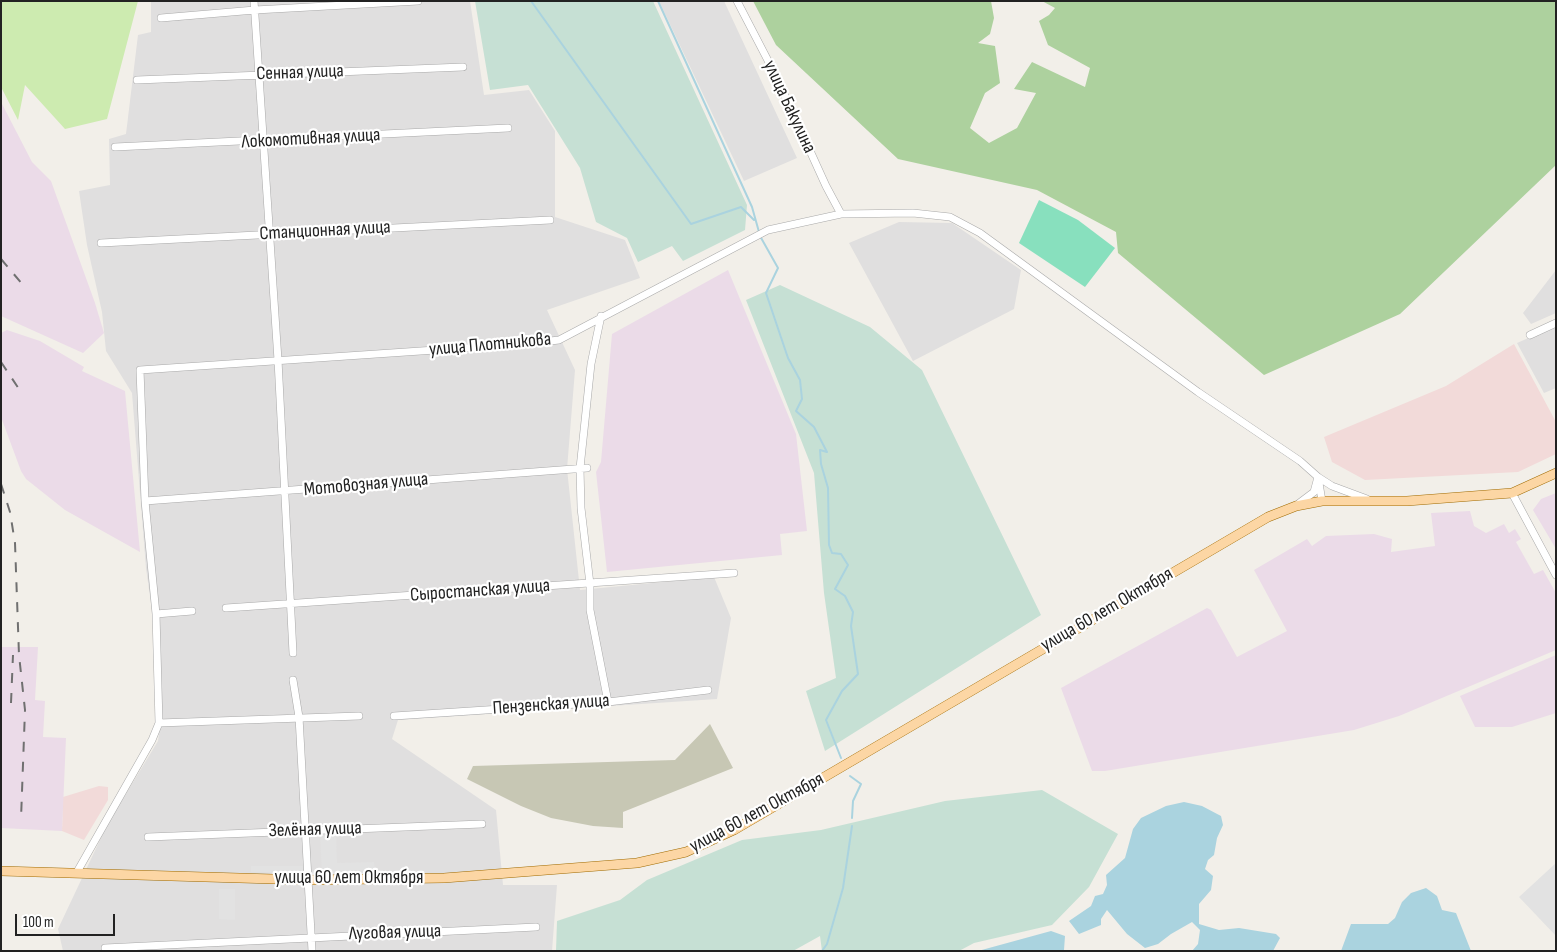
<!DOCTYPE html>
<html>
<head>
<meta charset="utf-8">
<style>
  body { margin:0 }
  #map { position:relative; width:1557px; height:952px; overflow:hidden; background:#f2efe9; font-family:"Sofia Sans Condensed",sans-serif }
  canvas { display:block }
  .frame { position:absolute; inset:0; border:2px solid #222; pointer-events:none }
  .scale { position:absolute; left:15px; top:914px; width:100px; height:22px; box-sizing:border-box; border:2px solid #222; border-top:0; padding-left:6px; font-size:15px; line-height:18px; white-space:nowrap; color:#222; -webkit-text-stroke:4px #fff; paint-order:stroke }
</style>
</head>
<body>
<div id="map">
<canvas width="1557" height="952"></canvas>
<div class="frame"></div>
<div class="scale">100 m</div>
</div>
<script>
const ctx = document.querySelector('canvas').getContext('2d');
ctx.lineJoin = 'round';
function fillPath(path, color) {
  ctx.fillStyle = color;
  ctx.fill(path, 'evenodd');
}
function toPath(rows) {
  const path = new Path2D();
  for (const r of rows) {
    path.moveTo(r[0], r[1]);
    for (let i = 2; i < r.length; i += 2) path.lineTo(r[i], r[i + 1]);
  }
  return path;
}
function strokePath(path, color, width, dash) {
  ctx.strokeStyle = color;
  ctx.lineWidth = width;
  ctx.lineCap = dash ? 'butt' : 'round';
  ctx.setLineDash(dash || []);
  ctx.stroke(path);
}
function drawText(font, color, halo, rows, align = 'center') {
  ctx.font = font + ' "Sofia Sans Condensed",sans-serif';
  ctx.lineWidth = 4.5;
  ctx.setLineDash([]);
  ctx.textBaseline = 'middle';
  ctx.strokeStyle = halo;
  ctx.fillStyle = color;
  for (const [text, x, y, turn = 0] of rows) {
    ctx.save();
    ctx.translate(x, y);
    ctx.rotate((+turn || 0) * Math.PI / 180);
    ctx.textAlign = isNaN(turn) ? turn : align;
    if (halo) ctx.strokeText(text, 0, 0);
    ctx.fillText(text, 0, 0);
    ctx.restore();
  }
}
fillPath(toPath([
  [151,1,470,1,484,95,529,90,555,131,555,217,625,240,640,278,547,310,575,370,567,469,580,590,714,577,731,618,717,699,398,720,392,739,496,810,503,885,557,885,552,951,63,951,58,929,107,825,158,741,161,720,159,660,146,568,132,393,106,351,102,312,87,245,79,191,110,185,109,139,126,134,138,35,151,32],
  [659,1,724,1,797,158,744,181],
  [899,222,952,223,1021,270,1014,309,913,361,849,243],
  [1556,270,1556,313,1531,324,1523,313],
  [1556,326,1556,388,1544,393,1517,343]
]), '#e0dfdf');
fillPath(toPath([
  [1514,344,1556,422,1556,454,1518,472,1365,480,1332,462,1324,437,1446,386],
  [99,786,108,787,108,800,84,840,62,831,63,797]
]), '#f2dad9');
fillPath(toPath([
  [1,102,32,162,51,181,95,303,104,333,83,353,1,316],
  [728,270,796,434,807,531,780,534,782,555,607,572,596,472,601,462,612,334],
  [7,330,40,341,84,367,82,371,125,391,140,552,65,510,26,479,21,471,1,417,1,333],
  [1556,493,1556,549,1533,510,1541,499],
  [1470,511,1474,526,1486,533,1504,524,1509,533,1515,529,1521,539,1516,542,1534,574,1543,570,1556,593,1556,650,1399,716,1354,730,1105,771,1092,771,1061,688,1207,608,1211,610,1237,657,1287,631,1254,570,1307,539,1312,546,1326,536,1374,534,1392,539,1391,552,1435,546,1431,513],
  [1,647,38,647,35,700,45,701,43,737,66,738,62,831,1,828],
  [1556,655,1556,713,1512,727,1475,727,1460,696]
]), '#ebdbe8');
fillPath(toPath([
  [710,724,733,768,623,812,623,828,593,826,551,818,521,806,467,779,473,766,675,760]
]), '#c7c7b4');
fillPath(toPath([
  [1,1,138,1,107,119,65,129,25,85,18,120,1,87]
]), '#cdebb0');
fillPath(toPath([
  [753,1,991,1,994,18,990,34,978,43,995,46,1000,83,985,93,970,128,989,143,1017,128,1036,93,1014,89,1032,62,1085,87,1090,68,1048,45,1039,21,1049,15,1055,8,1042,1,1556,1,1556,165,1400,314,1264,375,1118,253,1116,232,1037,190,898,159,776,45]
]), '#add19e');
fillPath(toPath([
  [475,1,653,1,747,205,745,230,683,261,672,246,638,262,627,238,596,222,580,168,528,85,490,90],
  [780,285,870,327,922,370,1041,615,825,751,806,691,836,678,824,593,814,473,746,300],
  [1042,790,1118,834,1089,887,1052,925,974,943,959,951,822,951,820,936,793,951,556,951,557,921,620,900,647,880,742,840,821,830,945,801]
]), '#c6e0d4');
fillPath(toPath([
  [1039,200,1078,220,1115,248,1085,287,1019,243]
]), '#88e0be');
fillPath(toPath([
  [320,834,336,834,337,863,374,862,375,872,322,874],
  [1556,863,1556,936,1519,897],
  [251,866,303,866,303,872,251,872],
  [219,889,235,889,235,920,219,919]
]), '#e2e2e2');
fillPath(toPath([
  [1184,802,1202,806,1221,816,1223,825,1217,838,1214,855,1208,860,1205,869,1213,876,1211,890,1199,904,1199,924,1219,930,1239,928,1276,934,1280,938,1273,951,1192,951,1198,944,1200,930,1192,922,1171,934,1158,944,1145,948,1127,934,1107,910,1101,919,1101,925,1079,934,1069,921,1091,906,1095,896,1103,894,1107,885,1106,875,1125,858,1133,829,1141,818,1166,806],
  [1426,888,1437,896,1442,910,1456,913,1471,951,1341,951,1351,924,1388,924,1395,918,1402,902,1411,893],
  [1051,931,1065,936,1064,950,978,951]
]), '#aad3df');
strokePath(toPath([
  [531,1,691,224,741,207,754,220],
  [658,1,752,207,759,232],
  [760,236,778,268,766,293,788,358,800,380,802,399,796,411,814,427,827,452,820,450,821,464,828,488,829,545,832,553,841,554,848,565,835,589,845,596,853,612,851,626,858,674,842,691,826,720,841,758],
  [850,776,861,784,853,801,852,818],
  [822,951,827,944,843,888,852,826]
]), '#aad3df', 2);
const minor = toPath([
  [254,1,278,360,293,653],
  [737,1,776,76,826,186,841,214],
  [161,18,255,10,418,1],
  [137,80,463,67],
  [115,147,508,128],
  [101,243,550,220],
  [601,316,591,364,580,468,581,508,590,584,590,610,608,702],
  [1530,335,1556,323],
  [1512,493,1556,575],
  [145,501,587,468],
  [1298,504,1314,492,1318,477,1332,486,1367,499],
  [226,608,734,573],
  [156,614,192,611],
  [293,680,299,717,312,951],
  [394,716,608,702,708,690],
  [159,723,359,716],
  [148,837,482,824],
  [77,872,152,740,159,723,156,614,145,501,140,370,524,344,559,340,768,230,841,214,913,213,950,217,980,233,1198,392,1300,461,1318,477,1322,501],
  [105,948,536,927]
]);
const major = toPath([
  [1,871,308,880,444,878,637,863,686,852,734,830,1268,517,1296,506,1322,501,1407,501,1512,493,1556,473]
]);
strokePath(minor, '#a9a9a9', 8);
strokePath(major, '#a06b00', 10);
strokePath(minor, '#fff', 7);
strokePath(major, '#fcd6a4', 9);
strokePath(toPath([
  [1,259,23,285],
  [1,362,19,389],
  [1,484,10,512,15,543,19,655,25,710,21,819],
  [11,703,13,655]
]), '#707070', 2, [10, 10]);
drawText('19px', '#222', '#fff', [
  ["Сенная улица",300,73,-2],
  ["улица Бакулина",789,107,65],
  ["Локомотивная улица",311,139,-3],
  ["Станционная улица",325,231,-3],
  ["улица Плотникова",490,345,-5],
  ["Мотовозная улица",366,485,-5],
  ["Сыростанская улица",480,591,-4],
  ["улица 60 лет Октября",1107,610,-30],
  ["Пензенская улица",551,705,-4],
  ["улица 60 лет Октября",757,813,-28],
  ["Зелёная улица",315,830,-2],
  ["улица 60 лет Октября",349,878],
  ["Луговая улица",395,933,-2]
]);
</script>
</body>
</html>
